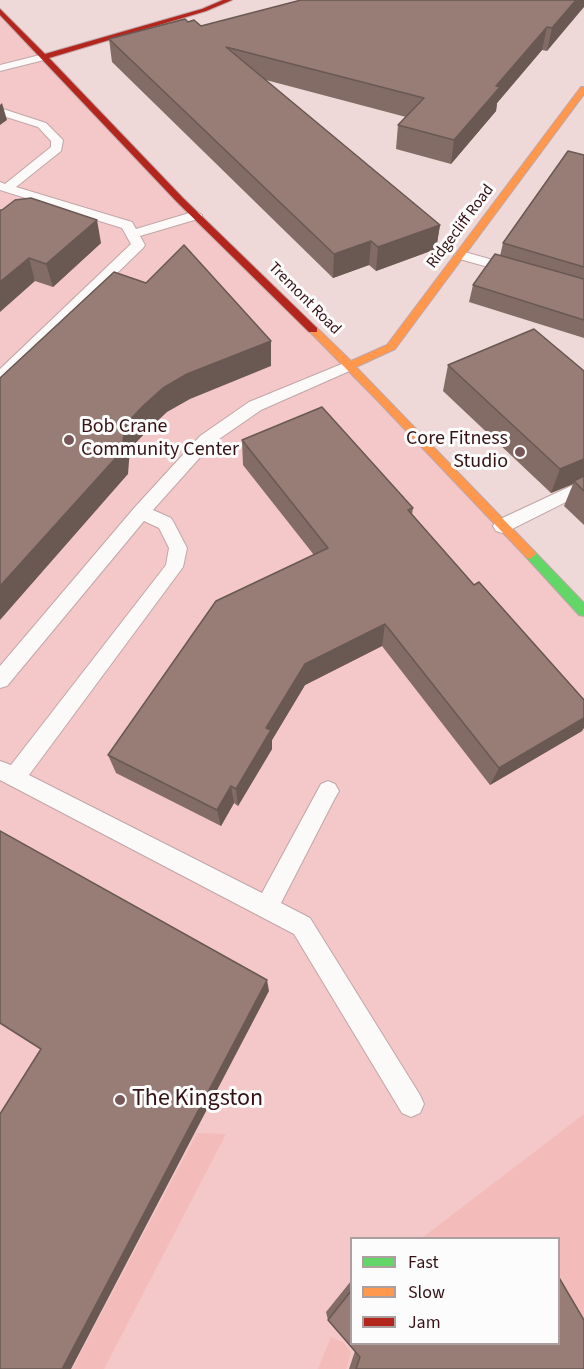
<!DOCTYPE html>
<html>
<head>
<meta charset="utf-8">
<style>
  body { margin:0 }
  #map { position:relative; width:584px; height:1369px; overflow:hidden; background:#eed8d8; font-family:"Source Sans 3",sans-serif }
  canvas { display:block }
  .legend { position:absolute; left:350px; top:1237px; width:210px; height:108px; box-sizing:border-box; background:#fcfcfc; border:2px solid #ac9fa0; margin:0; padding:8px 10px; list-style:none; font-size:18px; color:#351315 }
  .legend li { display:flex; align-items:center; gap:12px; height:30px }
  .legend b { width:30px; border:2px solid #ac9fa0 }
</style>
</head>
<body>
<div id="map">
<canvas width="584" height="1369"></canvas>
<ul class="legend">
<li><b style="height:8px;background:#63d668"></b>Fast</li>
<li><b style="height:8px;background:#ff974d"></b>Slow</li>
<li><b style="height:8px;background:#b3261e"></b>Jam</li>
</ul>
</div>
<script>
const ctx = document.querySelector('canvas').getContext('2d');
ctx.lineJoin = 'round';
function fillPath(path, color) {
  ctx.fillStyle = color;
  ctx.fill(path, 'evenodd');
}
function toPath(rows) {
  const path = new Path2D();
  for (const r of rows) {
    path.moveTo(r[0], r[1]);
    for (let i = 2; i < r.length; i += 2) path.lineTo(r[i], r[i + 1]);
  }
  return path;
}
function strokePath(path, color, width, dash) {
  ctx.strokeStyle = color;
  ctx.lineWidth = width;
  ctx.lineCap = dash ? 'butt' : 'round';
  ctx.setLineDash(dash || []);
  ctx.stroke(path);
}
function drawText(font, color, halo, rows, align = 'center') {
  ctx.font = font + ' "Source Sans 3",sans-serif';
  ctx.lineWidth = 6;
  ctx.setLineDash([]);
  ctx.textBaseline = 'middle';
  ctx.strokeStyle = halo;
  ctx.fillStyle = color;
  for (const [text, x, y, turn = 0] of rows) {
    ctx.save();
    ctx.translate(x, y);
    ctx.rotate((+turn || 0) * Math.PI / 180);
    ctx.textAlign = isNaN(turn) ? turn : align;
    if (halo) ctx.strokeText(text, 0, 0);
    ctx.fillText(text, 0, 0);
    ctx.restore();
  }
}
fillPath(toPath([
  [0,11,584,611,584,1369,0,1369],
  [352,1238,558,1238,558,1344,352,1344]
]), '#f4c8c8');
fillPath(toPath([
  [584,1114,584,1342,559,1297,558,1238,422,1238],
  [197,1133,226,1134,104,1369,72,1369],
  [331,1337,343,1342,351,1352,346,1369,318,1369]
]), '#f4bbbb');
const lane = toPath([
  [44,54,49,57,48,59,0,71,0,65,44,54],
  [0,108,46,123,63,140,61,151,16,187,132,222,136,229,196,211,202,215,201,218,140,236,145,245,143,248,5,382,0,383,0,369,131,244,122,228,0,190,0,182,5,184,51,147,51,141,38,127,0,115,0,108],
  [461,251,518,267,520,270,513,274,456,258,454,255,461,251],
  [349,361,354,363,356,366,354,369,261,410,212,444,153,510,171,518,174,523,187,548,183,567,29,775,262,893,321,784,328,781,335,784,339,791,335,798,281,903,310,918,420,1095,424,1104,420,1113,411,1117,402,1113,294,934,0,780,0,761,11,765,166,565,169,548,159,528,144,521,7,686,0,688,0,666,135,507,200,436,249,402,349,361],
  [584,480,584,493,508,531,502,533,496,531,493,526,496,521,584,480]
]);
const fast = toPath([
  [530,549,534,551,584,603,584,616,579,615,526,557,524,554,530,549]
]);
const slow = toPath([
  [581,87,584,87,584,94,395,349,356,367,534,551,536,554,530,559,526,557,376,399,308,330,313,327,317,328,351,361,387,345,581,87]
]);
const jam = toPath([
  [223,0,232,0,206,11,49,58,183,198,317,328,317,332,309,332,177,202,0,15,0,9,45,54,202,9,223,0]
]);
strokePath(lane, '#c0a6a7', 2);
strokePath(fast, '#c0a6a7', 2);
strokePath(slow, '#c0a6a7', 2);
strokePath(jam, '#c0a6a7', 2);
fillPath(lane, '#fcf9f9');
fillPath(fast, '#63d668');
fillPath(slow, '#ff974d');
fillPath(jam, '#b3261e');
fillPath(toPath([
  [584,0,547,51,542,50,497,103,496,111,451,164,396,149,398,125,406,117,266,80,440,225,436,249,376,271,369,265,333,278,112,62,109,39,188,22,201,26],
  [584,155,584,338,469,302,473,285,500,256,503,243],
  [2,210,101,243,53,287,35,281],
  [448,365,584,371,584,525,564,506,573,484,551,493,443,391],
  [242,440,413,508,412,515,474,585,582,731,490,785,382,646,305,685,272,740,272,749,238,806,234,803,221,826,116,773,108,755,314,555,243,465],
  [351,1281,351,1344,584,1369,349,1369,355,1351,328,1320,326,1312]
]), '#826c65');
fillPath(toPath([
  [576,0,584,0,584,7,547,51,552,28],
  [547,27,542,50,497,103,496,111,451,164,454,140,496,86],
  [2,103,7,120,0,125,0,105],
  [97,220,101,243,53,287,46,264],
  [440,225,436,249,376,271,378,247],
  [371,241,369,265,333,278,334,254],
  [29,258,35,281,0,312,0,282],
  [271,341,271,366,190,399,167,412,148,430,130,449,128,474,0,620,0,586,125,425,143,406,163,388,187,374],
  [584,459,584,479,574,481,573,484,551,493,560,469],
  [385,624,382,646,305,685,272,740,272,749,238,806,236,789,266,728,305,664],
  [584,718,584,728,582,731,490,785,499,768],
  [231,786,234,803,221,826,217,810],
  [267,980,269,991,71,1369,62,1369]
]), '#6a5853');
const building = toPath([
  [301,0,576,0,552,28,547,27,496,86,500,87,454,140,398,125,424,98,226,47,440,225,378,247,371,241,334,254,109,39,185,19,188,22,194,20,201,26,301,0],
  [568,151,584,155,584,267,503,243,568,151],
  [31,198,97,220,46,264,29,258,0,282,0,210,2,210,15,200,31,198],
  [184,245,271,341,187,374,163,388,143,406,125,425,122,451,0,586,0,378,114,272,146,283,184,245],
  [495,254,584,279,584,320,473,285,495,254],
  [534,329,584,371,584,459,560,469,448,365,534,329],
  [322,407,413,508,408,510,474,585,479,582,584,700,584,718,499,768,385,624,305,664,266,728,271,730,236,789,231,786,217,810,108,755,216,601,328,548,242,440,322,407],
  [584,476,584,491,574,481,584,476],
  [0,831,267,980,62,1369,0,1369,0,1114,41,1049,0,1023,0,831],
  [558,1276,584,1320,584,1369,356,1369,360,1357,328,1320,351,1291,351,1344,558,1344,558,1276]
]);
fillPath(building, '#977d76');
strokePath(building, '#6a5853', 1.5);
for (const [x, y, r, color] of [
  [69,440,6,"#765859"],
  [520,452,6,"#765859"],
  [120,1100,6,"#765859"]
]) {
  const dot = new Path2D();
  dot.arc(x, y, r, 0, 2 * Math.PI);
  ctx.fillStyle = color;
  ctx.fill(dot);
  strokePath(dot, '#fcfcfc', 2);
}
drawText('16px', '#351315', '#fcfcfc', [
  ["Ridgecliff Road",461,227,-53],
  ["Tremont Road",304,299,45]
]);
drawText('20px', '#351315', '#fcfcfc', [
  ["Bob Crane",81,428],
  ["Community Center",81,451],
  ["Core Fitness",508,440,"right"],
  ["Studio",508,463,"right"]
], 'left');
drawText('24px', '#351315', '#fcfcfc', [
  ["The Kingston",132,1100]
], 'left');
</script>
</body>
</html>
